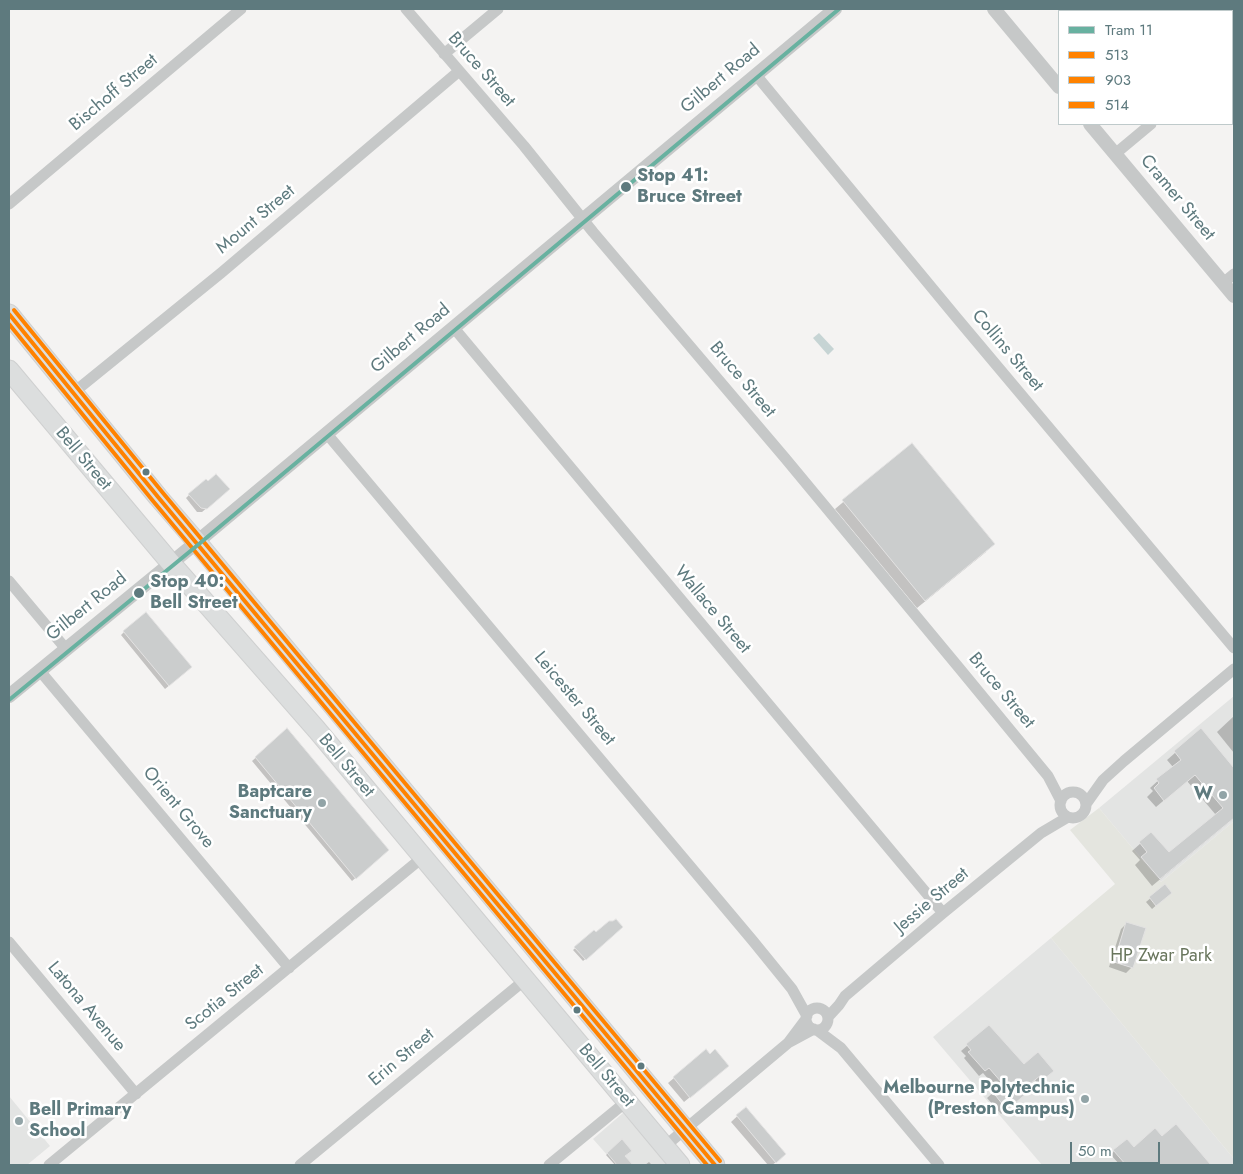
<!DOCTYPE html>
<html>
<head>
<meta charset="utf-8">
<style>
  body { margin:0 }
  #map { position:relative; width:1243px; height:1174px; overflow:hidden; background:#f4f3f2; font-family:Jost,sans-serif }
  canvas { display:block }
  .frame { position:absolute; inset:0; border:10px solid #5e7a7e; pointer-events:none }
  .legend { position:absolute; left:1058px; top:10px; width:175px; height:115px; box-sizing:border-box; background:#fff; border:1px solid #bfcacb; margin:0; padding:6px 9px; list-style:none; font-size:15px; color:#5e7a7e }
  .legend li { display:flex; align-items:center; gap:10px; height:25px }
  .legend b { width:25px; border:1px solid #bfcacb }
  .scale { position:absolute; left:1070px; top:1142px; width:90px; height:22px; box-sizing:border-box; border:2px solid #5e7a7e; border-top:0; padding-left:6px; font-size:15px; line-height:18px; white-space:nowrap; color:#5e7a7e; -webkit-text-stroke:4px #fff; paint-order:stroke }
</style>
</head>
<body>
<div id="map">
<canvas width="1243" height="1174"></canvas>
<div class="frame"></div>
<ul class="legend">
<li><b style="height:6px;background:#68b1a0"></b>Tram 11</li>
<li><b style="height:6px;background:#ff8200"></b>513</li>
<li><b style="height:6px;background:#ff8200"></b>903</li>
<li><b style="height:6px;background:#ff8200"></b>514</li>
</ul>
<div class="scale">50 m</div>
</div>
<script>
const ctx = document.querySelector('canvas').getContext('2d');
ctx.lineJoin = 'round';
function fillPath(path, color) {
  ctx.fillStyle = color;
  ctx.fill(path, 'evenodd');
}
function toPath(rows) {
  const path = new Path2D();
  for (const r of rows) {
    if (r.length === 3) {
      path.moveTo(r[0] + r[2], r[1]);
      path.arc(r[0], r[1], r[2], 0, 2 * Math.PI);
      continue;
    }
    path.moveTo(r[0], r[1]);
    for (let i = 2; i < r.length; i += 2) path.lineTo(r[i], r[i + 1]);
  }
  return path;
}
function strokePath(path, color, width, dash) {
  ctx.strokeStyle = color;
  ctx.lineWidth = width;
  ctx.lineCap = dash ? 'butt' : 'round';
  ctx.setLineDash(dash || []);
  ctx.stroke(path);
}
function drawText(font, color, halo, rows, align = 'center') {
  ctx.font = font + ' Jost,sans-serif';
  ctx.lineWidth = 5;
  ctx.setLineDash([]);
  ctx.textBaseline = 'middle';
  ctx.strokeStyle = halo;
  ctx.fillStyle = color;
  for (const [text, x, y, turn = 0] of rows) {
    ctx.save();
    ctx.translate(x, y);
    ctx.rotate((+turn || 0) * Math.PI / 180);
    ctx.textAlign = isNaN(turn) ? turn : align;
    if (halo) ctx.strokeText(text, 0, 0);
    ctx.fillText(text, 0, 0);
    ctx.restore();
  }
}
fillPath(toPath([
  [1234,696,1234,821,1161,882,1099,808],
  [1051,938,1234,1159,1234,1165,1042,1165,933,1037],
  [9,1096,50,1146,27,1165,9,1165],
  [623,1113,668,1165,616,1165,593,1139]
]), '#e3e4e3');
fillPath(toPath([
  [1099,808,1161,882,1234,821,1234,1159,1051,938,1115,884,1070,830]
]), '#e4e5df');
fillPath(toPath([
  [819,333,834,349,828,355,813,338]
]), '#c6d4d4');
fillPath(toPath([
  [912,444,986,552,917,608,835,509],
  [225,493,202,512,197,512,186,498,189,495],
  [124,632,187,671,165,689,121,635],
  [1234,716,1234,753,1217,732],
  [287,730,384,853,352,881,252,761],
  [1201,730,1234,770,1234,818,1152,886,1135,865,1140,860,1132,851,1151,834,1169,854,1216,815,1187,781,1156,807,1147,797,1153,791,1150,788,1173,767,1167,760],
  [1165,886,1167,896,1152,909,1146,902],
  [1127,923,1132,967,1126,973,1109,967,1121,929],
  [622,927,583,961,573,950,594,932,596,934],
  [989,1027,1024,1066,1047,1077,1038,1084,1035,1080,1024,1089,1021,1098,1001,1114,987,1098,997,1089,983,1073,979,1076,964,1058,966,1056,961,1051],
  [722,1071,684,1102,668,1083,674,1078],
  [746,1108,779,1160,772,1165,768,1165,731,1122],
  [1176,1125,1210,1165,1120,1165,1111,1155,1114,1151,1134,1149,1161,1138],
  [622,1141,624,1156,632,1165,615,1165,606,1155],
  [649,1162,652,1165,645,1165]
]), '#0003');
const building = toPath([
  [912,443,995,544,925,601,842,500,912,443],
  [216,474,230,489,207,509,201,508,188,494,206,479,208,481,216,474],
  [146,612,192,667,169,686,123,631,146,612],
  [287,728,389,850,356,879,255,757,287,728],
  [1201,728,1234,768,1234,818,1160,879,1141,857,1147,852,1139,842,1151,832,1169,852,1223,808,1195,775,1164,801,1154,788,1159,783,1156,779,1181,760,1174,751,1201,728],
  [1165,884,1172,893,1156,906,1149,897,1165,884],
  [616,919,623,927,586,960,574,947,594,930,596,932,609,921,613,921,616,919],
  [1126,922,1146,928,1133,968,1114,962,1126,922],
  [989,1025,1024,1064,1038,1052,1054,1071,1044,1079,1041,1075,1025,1088,1028,1092,1007,1110,992,1091,1002,1083,989,1068,985,1071,968,1052,971,1050,966,1044,989,1025],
  [706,1049,710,1054,715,1049,729,1066,690,1098,673,1077,706,1049],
  [746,1107,786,1154,776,1163,736,1115,746,1107],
  [1176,1124,1211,1165,1126,1165,1113,1150,1127,1139,1134,1147,1155,1128,1162,1136,1176,1124],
  [622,1139,632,1151,625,1156,633,1165,617,1165,607,1153,622,1139]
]);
fillPath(building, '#cbcdcd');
strokePath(building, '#e3e2e2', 1);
const trunk = toPath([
  [9,314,158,497,195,540,715,1165],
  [9,370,169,561,317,730,680,1165]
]);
strokePath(trunk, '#cfd0d0', 21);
strokePath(toPath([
  [406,9,524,146,593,232,785,458,960,669,1048,776,1061,801],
  [1208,9,1210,11],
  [1232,36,1234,39],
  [444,54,498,9],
  [1232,56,1234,54],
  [756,75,956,317,1234,648],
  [1115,154,1151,124],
  [9,204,241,9],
  [1223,283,1234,274],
  [454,328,943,913],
  [73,393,221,273,458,72],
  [327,434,753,941,792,989,807,1016],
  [9,581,66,649],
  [40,671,289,968],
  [1073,805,13],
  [1086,804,1103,780,1124,761,1234,669],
  [9,942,136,1094],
  [817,1019,11],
  [828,1017,839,1005,845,996,943,913,1041,833,1068,817],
  [817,1030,841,1048,939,1165],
  [788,1043,806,1019],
  [664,1147,788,1043,814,1029],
  [49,1165,423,857],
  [300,1165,526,979],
  [549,1165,627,1101]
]), '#c6c8c8', 11);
strokePath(toPath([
  [994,9,1059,87],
  [1090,124,1234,296],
  [9,696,197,542,835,9]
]), '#c6c8c8', 14);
strokePath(trunk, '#dcdede', 19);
strokePath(toPath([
  [9,314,158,497,715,1165]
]), '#ff8200', 4);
strokePath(toPath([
  [9,324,153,501,707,1165]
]), '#ff8200', 4);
strokePath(toPath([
  [14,310,163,493,720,1161]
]), '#ff8200', 4);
strokePath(toPath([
  [9,700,199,544,839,9]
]), '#68b1a0', 4);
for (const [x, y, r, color] of [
  [626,187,6,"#5e7a7e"],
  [146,472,4.5,"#5e7a7e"],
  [139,593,6,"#5e7a7e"],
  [1223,795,5,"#92a4a7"],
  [322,803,5,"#92a4a7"],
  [577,1010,4.5,"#5e7a7e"],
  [641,1066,4.5,"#5e7a7e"],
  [1085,1099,5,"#92a4a7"],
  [19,1121,5,"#92a4a7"]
]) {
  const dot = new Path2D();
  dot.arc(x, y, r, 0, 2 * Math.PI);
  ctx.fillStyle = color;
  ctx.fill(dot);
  strokePath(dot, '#fff', 2);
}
drawText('18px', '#5e7a7e', '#fff', [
  ["Bruce Street",481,70,49],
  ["Gilbert Road",721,79,-40],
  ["Bischoff Street",114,93,-40],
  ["Cramer Street",1177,198,50],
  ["Mount Street",256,220,-40],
  ["Gilbert Road",411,339,-40],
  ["Collins Street",1007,351,50],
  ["Bruce Street",742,380,50],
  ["Bell Street",83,459,50],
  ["Gilbert Road",87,607,-39],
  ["Wallace Street",712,610,50],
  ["Bruce Street",1001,691,50],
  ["Leicester Street",574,699,50],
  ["Bell Street",346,766,50],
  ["Orient Grove",178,808,50],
  ["Jessie Street",932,901,-40],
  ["Scotia Street",225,998,-39],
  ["Latona Avenue",86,1007,50],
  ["Erin Street",402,1058,-40],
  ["Bell Street",606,1076,50]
]);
drawText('bold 18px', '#5e7a7e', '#fff', [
  ["Stop 41:",637,177],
  ["Bruce Street",637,198],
  ["Stop 40:",150,583],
  ["Bell Street",150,604]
], 'left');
drawText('bold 18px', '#5e7a7e', '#fff', [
  ["Baptcare",312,793],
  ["Sanctuary",312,814],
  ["W",1213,795],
  ["Melbourne Polytechnic",1075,1089],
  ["(Preston Campus)",1075,1110],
  ["Bell Primary",29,1111,"left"],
  ["School",29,1132,"left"]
], 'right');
drawText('18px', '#69765d', '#fff', [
  ["HP Zwar Park",1161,957]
]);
</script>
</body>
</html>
